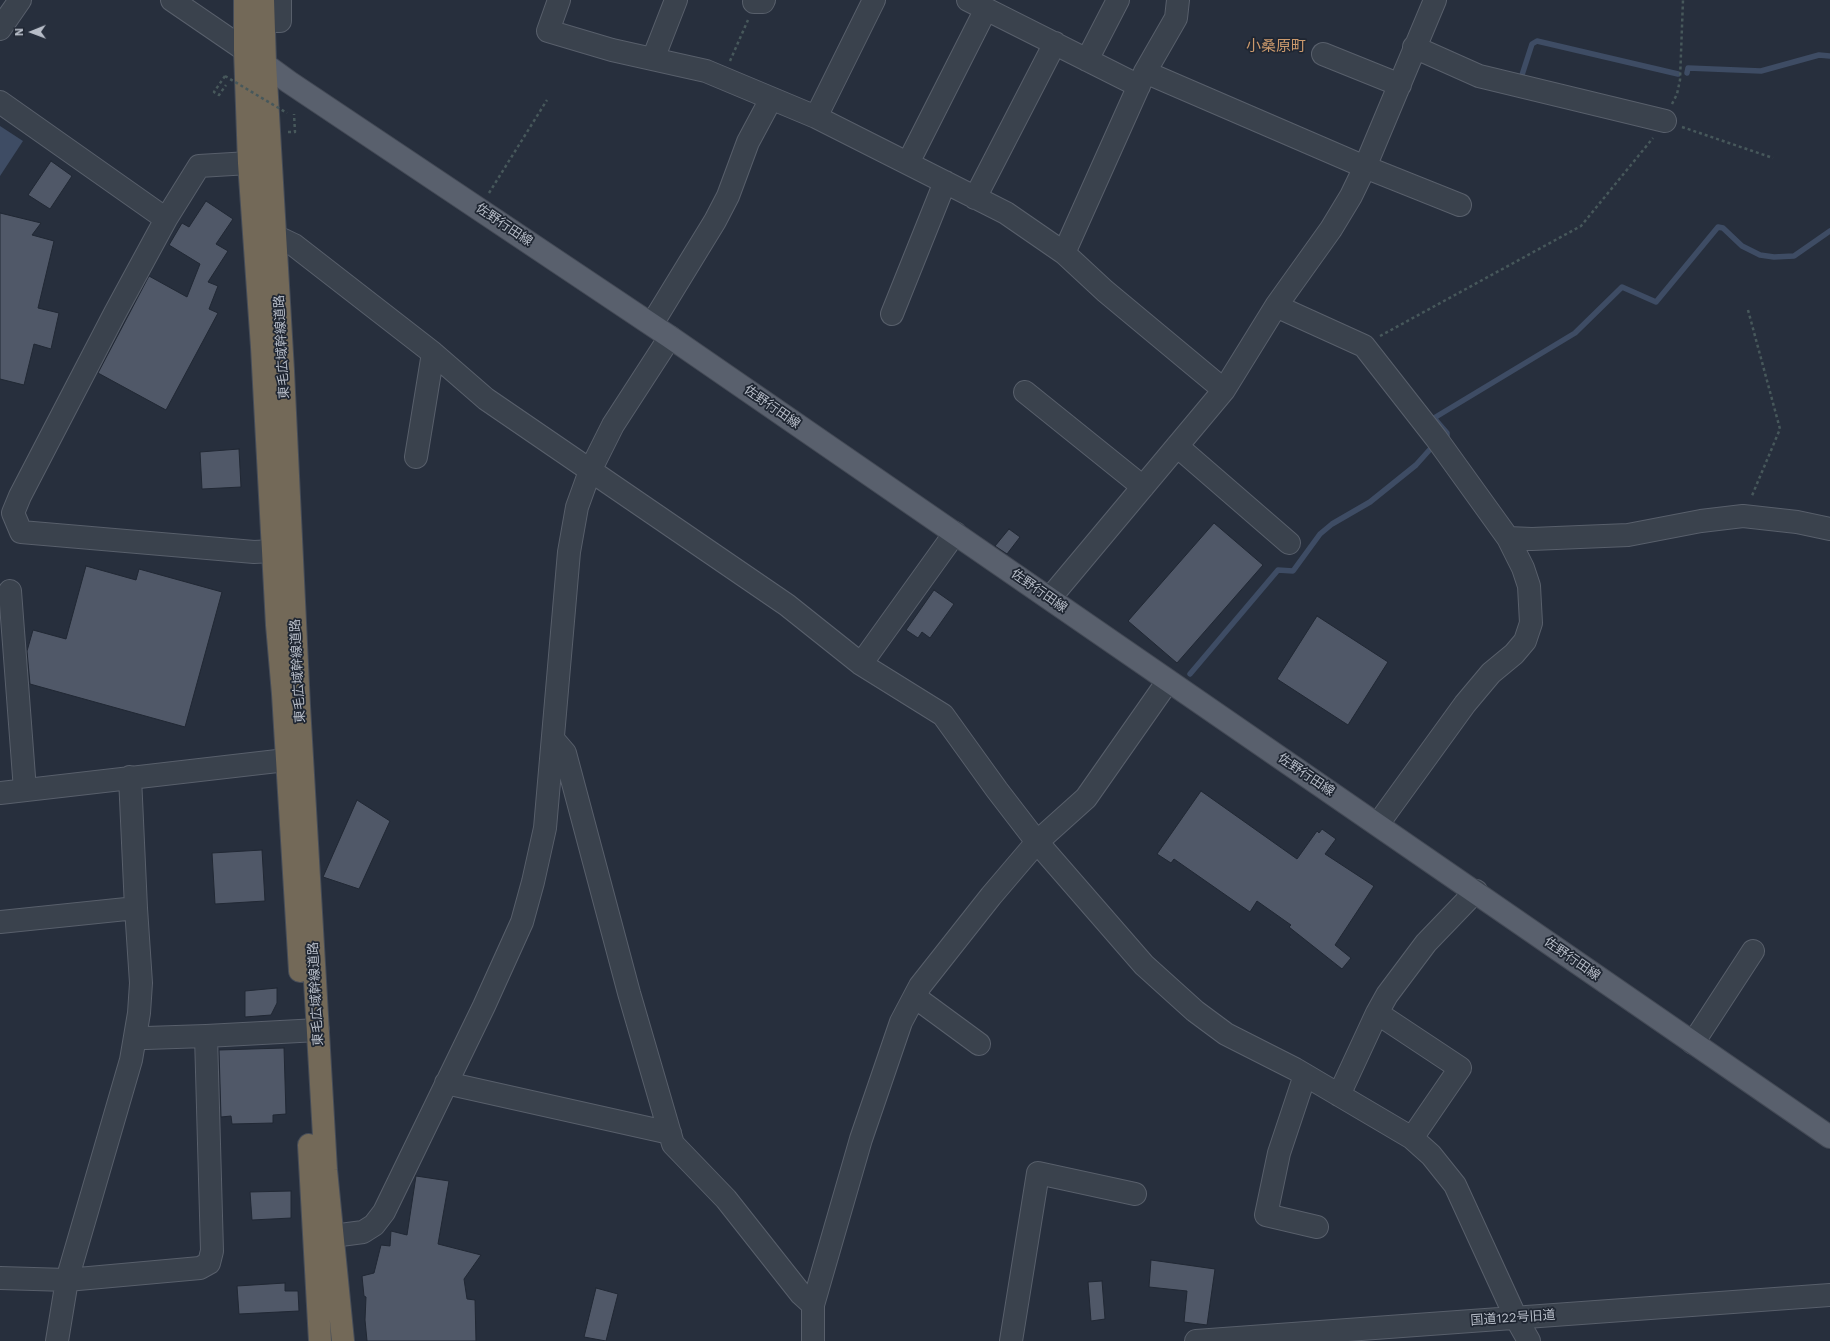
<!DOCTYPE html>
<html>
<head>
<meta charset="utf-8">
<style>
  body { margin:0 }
  #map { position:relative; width:1830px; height:1341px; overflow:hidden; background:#272f3d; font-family:"Work Sans",sans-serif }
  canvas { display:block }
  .north { position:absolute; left:12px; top:12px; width:40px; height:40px; -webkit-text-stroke:3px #1f2632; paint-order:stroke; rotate:269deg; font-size:11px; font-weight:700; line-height:16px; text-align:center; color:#b7bdc8 }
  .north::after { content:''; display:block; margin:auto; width:14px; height:18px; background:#b7bdc8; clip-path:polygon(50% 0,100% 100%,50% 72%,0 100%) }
</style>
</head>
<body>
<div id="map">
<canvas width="1830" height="1341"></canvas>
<div class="north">N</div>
</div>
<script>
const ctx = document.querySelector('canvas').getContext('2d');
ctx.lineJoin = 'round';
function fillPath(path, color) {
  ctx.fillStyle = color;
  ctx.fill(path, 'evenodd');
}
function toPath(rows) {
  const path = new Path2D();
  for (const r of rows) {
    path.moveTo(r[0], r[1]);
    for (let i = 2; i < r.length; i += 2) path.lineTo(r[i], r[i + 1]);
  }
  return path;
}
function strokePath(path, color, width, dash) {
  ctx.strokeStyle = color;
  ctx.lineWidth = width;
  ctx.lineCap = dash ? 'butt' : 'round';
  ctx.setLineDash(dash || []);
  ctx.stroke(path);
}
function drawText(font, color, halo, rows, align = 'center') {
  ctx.font = font + ' "Work Sans","Noto Sans JP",sans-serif';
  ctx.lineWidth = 3.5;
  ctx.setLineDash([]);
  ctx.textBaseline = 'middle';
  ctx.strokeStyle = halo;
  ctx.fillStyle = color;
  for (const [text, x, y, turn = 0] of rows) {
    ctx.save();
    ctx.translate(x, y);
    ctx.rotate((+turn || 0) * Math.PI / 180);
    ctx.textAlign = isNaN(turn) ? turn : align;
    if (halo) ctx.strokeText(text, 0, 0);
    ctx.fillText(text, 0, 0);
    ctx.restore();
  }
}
fillPath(toPath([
  [0,126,23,141,0,176]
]), '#3e4c64');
strokePath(toPath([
  [1687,73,1688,68,1761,71,1819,55,1830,56],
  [1521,78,1532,44,1537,41,1678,74],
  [1447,437,1447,433,1434,418,1575,333,1622,287,1656,302,1718,227,1723,228,1742,246,1760,255,1774,257,1794,256,1830,231],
  [1190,674,1278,570,1293,571,1320,534,1332,524,1370,502,1416,465,1433,446]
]), '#3e4c64', 5.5);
const building = toPath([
  [51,161,72,176,50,209,28,195,51,161],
  [206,201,233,219,216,244,228,251,208,282,218,286,209,309,218,313,166,410,98,373,149,276,187,297,200,264,169,245,182,223,189,227,206,201],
  [0,213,41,223,32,235,54,241,38,308,59,313,51,349,34,344,24,385,0,379,0,213],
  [239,449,241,487,202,489,200,452,239,449],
  [1214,523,1263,565,1177,663,1128,621,1214,523],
  [1009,529,1020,537,1007,554,995,546,1009,529],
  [86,566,136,580,139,569,222,592,185,727,30,684,27,651,33,630,66,639,86,566],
  [934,590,954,604,930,638,922,632,918,638,906,630,934,590],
  [1317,616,1388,662,1348,725,1277,679,1317,616],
  [1201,791,1297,859,1317,831,1319,833,1322,829,1336,839,1325,854,1374,886,1335,945,1351,958,1342,969,1289,927,1291,925,1257,901,1250,912,1174,859,1171,863,1157,854,1201,791],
  [357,800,390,821,359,889,323,877,357,800],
  [262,850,265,901,215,904,212,853,262,850],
  [277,988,277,1003,271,1015,245,1017,245,991,277,988],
  [284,1048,286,1114,273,1115,273,1123,232,1124,231,1116,221,1117,219,1050,284,1048],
  [416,1176,449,1181,438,1244,481,1255,464,1279,467,1299,475,1300,476,1341,367,1341,365,1320,366,1297,364,1296,362,1276,374,1273,381,1245,390,1246,391,1231,407,1235,416,1176],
  [291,1191,291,1218,252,1220,250,1192,291,1191],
  [1151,1260,1215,1269,1207,1325,1184,1322,1187,1291,1149,1287,1151,1260],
  [1102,1281,1105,1319,1091,1321,1088,1282,1102,1281],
  [285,1283,285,1291,298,1291,299,1311,239,1314,237,1286,285,1283],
  [596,1288,618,1294,606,1341,584,1337,596,1288]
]);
fillPath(building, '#505868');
strokePath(building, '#212834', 1);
const minor = toPath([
  [172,0,245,50],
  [559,0,548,31,612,50,706,71,816,117,1006,213,1064,253,1105,291,1224,390],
  [968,0,1139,86],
  [754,2,763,2,764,0],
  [263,21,280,21,280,0],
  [0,29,20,0],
  [1414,47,1479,76,1665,121],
  [1323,54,1400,85],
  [653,59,676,0],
  [1087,60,1118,0],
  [1145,72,1365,167,1460,205],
  [0,102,166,219],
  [816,117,874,0],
  [249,163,199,166,166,219,115,313,20,496,13,513,21,532,254,552,273,551],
  [908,163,986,9],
  [975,198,1055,43],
  [275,236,294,245,433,353,486,399,787,605,861,664,943,715,997,790,1037,842,1144,965,1195,1011,1226,1034,1295,1069,1412,1138,1431,1155,1455,1185,1516,1318,1529,1341],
  [1064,253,1145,72,1176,18,1178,0],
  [1276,306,1364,346,1436,438,1508,538,1523,568,1529,586,1531,623,1525,641,1514,654,1491,673,1465,704,1378,824],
  [892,314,945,182],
  [652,324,715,221,728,196,748,142,771,99],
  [1025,392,1143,487],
  [1177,446,1289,543],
  [416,457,433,353],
  [1508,538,1532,539,1628,535,1701,521,1743,516,1797,522,1830,529],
  [10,591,25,790],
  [1050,598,1224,390,1276,306,1331,229,1351,196,1365,167,1435,0],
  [861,664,955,533],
  [553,739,565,753,629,993,673,1144,726,1199,801,1294,813,1305],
  [0,793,286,760],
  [0,922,136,908],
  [915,997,979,1044],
  [1377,1013,1460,1068,1412,1138],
  [135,1037,146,1038,206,1036,318,1030],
  [1693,1043,1753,951],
  [1305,1075,1279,1153,1266,1215,1317,1227],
  [446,1083,670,1133],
  [1339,1095,1377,1013,1387,995,1426,943,1476,891],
  [333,1236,363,1232,374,1225,384,1212,484,1006,522,922,533,882,545,828,569,552,577,507,590,471,613,425,670,337],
  [0,1278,67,1280,200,1268,209,1263,212,1251,206,1036],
  [57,1341,67,1280,131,1060,139,1013,141,983,136,908,130,777],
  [813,1341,813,1305,861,1139,901,1022,920,986,991,896,1037,842,1086,798,1168,681],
  [1011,1341,1038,1173,1135,1194],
  [1196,1341,1830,1295]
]);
const major = toPath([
  [252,55,289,82,670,337,1830,1137]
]);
const highway = toPath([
  [245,0,245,50,249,163,262,347,277,625,283,694,300,971],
  [263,0,265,63,283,371,299,706,326,1170,343,1341],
  [309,1145,320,1341]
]);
strokePath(minor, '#585f6b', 24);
strokePath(major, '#444a56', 24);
strokePath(highway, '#454c58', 24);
strokePath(toPath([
  [730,61,748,20],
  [225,76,214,92,219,95,226,85],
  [1672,104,1677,94,1680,80,1683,0],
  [1682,127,1773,158],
  [288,132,295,132,294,114],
  [489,193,547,100],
  [1748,310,1780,429,1751,498],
  [1380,336,1581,226,1653,138]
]), '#47585b', 2.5, [3, 3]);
strokePath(minor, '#3a424d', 22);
strokePath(major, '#59606d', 22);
strokePath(highway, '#736958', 22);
strokePath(toPath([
  [225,76,287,113]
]), '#47585b', 2.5, [3, 3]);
drawText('13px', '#b7bdc8', '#1f2632', [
  ["佐野行田線",504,225,34],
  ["東毛広域幹線道路",282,347,-93],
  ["佐野行田線",772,407,35],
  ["佐野行田線",1039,591,35],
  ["東毛広域幹線道路",298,671,-93],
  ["佐野行田線",1306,775,34],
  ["佐野行田線",1572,959,35],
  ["東毛広域幹線道路",316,994,-93],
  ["国道122号旧道",1513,1318,-4]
]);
drawText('15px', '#cc9a6d', '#1f2632', [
  ["小桑原町",1276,47]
]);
</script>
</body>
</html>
